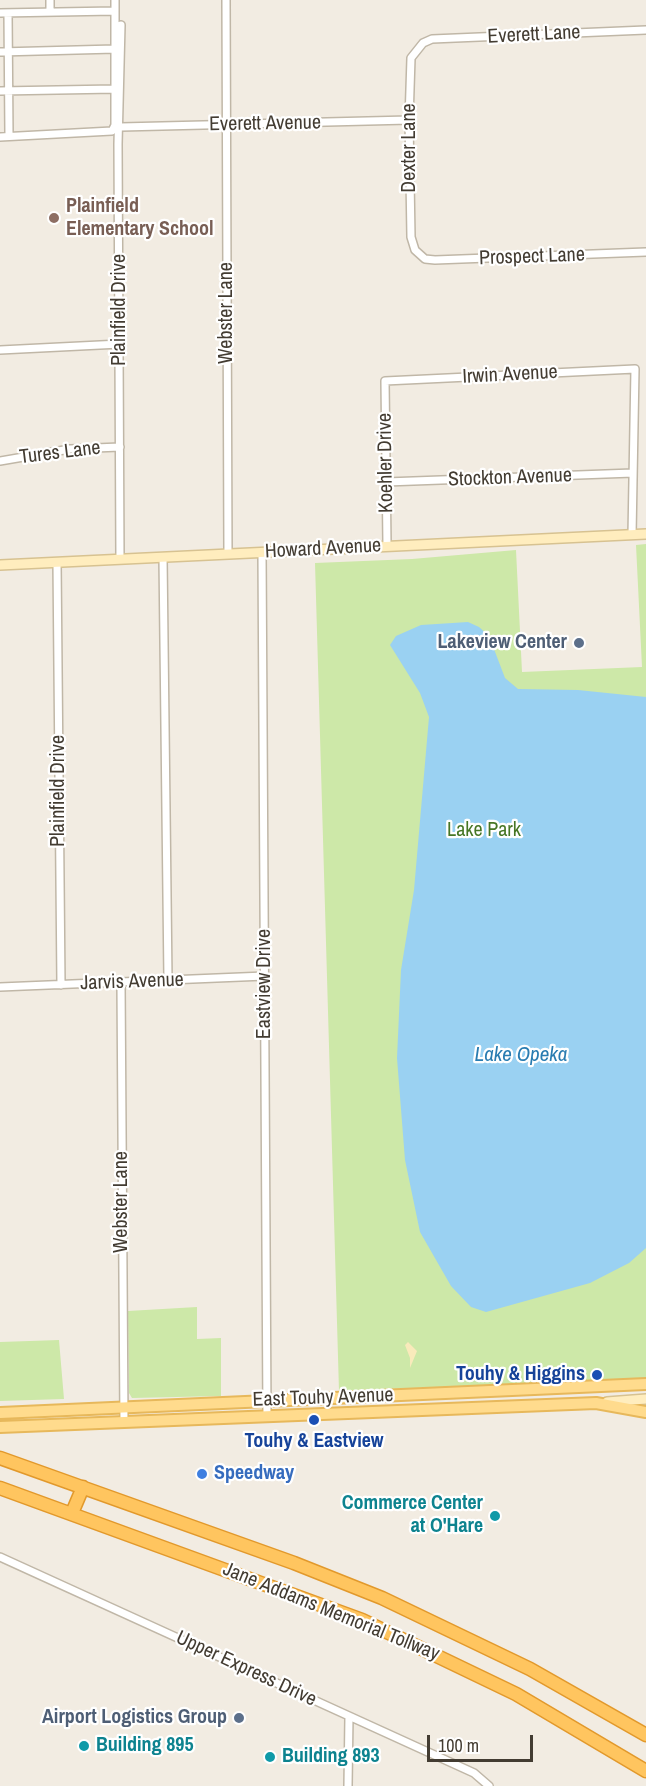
<!DOCTYPE html>
<html>
<head>
<meta charset="utf-8">
<style>
  body { margin:0 }
  #map { position:relative; width:646px; height:1786px; overflow:hidden; background:#f2ece2; font-family:"Archivo Narrow",sans-serif }
  canvas { display:block }
  .scale { position:absolute; left:427px; top:1735px; width:106px; height:27px; box-sizing:border-box; border:3px solid #433c32; border-top:0; padding-left:8px; font-size:18px; line-height:21px; white-space:nowrap; color:#433c32; -webkit-text-stroke:4px #fff; paint-order:stroke }
</style>
</head>
<body>
<div id="map">
<canvas width="646" height="1786"></canvas>
<div class="scale">100 m</div>
</div>
<script>
const ctx = document.querySelector('canvas').getContext('2d');
ctx.lineJoin = 'round';
function fillPath(path, color) {
  ctx.fillStyle = color;
  ctx.fill(path, 'evenodd');
}
function toPath(rows) {
  const path = new Path2D();
  for (const r of rows) {
    path.moveTo(r[0], r[1]);
    for (let i = 2; i < r.length; i += 2) path.lineTo(r[i], r[i + 1]);
  }
  return path;
}
function strokePath(path, color, width, dash) {
  ctx.strokeStyle = color;
  ctx.lineWidth = width;
  ctx.lineCap = dash ? 'butt' : 'round';
  ctx.setLineDash(dash || []);
  ctx.stroke(path);
}
function drawText(font, color, halo, rows, align = 'center') {
  ctx.font = font + ' "Archivo Narrow",sans-serif';
  ctx.lineWidth = 4.5;
  ctx.setLineDash([]);
  ctx.textBaseline = 'middle';
  ctx.strokeStyle = halo;
  ctx.fillStyle = color;
  for (const [text, x, y, turn = 0] of rows) {
    ctx.save();
    ctx.translate(x, y);
    ctx.rotate((+turn || 0) * Math.PI / 180);
    ctx.textAlign = isNaN(turn) ? turn : align;
    if (halo) ctx.strokeText(text, 0, 0);
    ctx.fillText(text, 0, 0);
    ctx.restore();
  }
}
fillPath(toPath([
  [646,544,646,1379,339,1391,315,563,412,559,516,550,522,672,642,667,636,545],
  [197,1307,197,1339,221,1338,221,1396,132,1398,129,1393,128,1311],
  [59,1340,64,1399,0,1401,0,1342]
]), '#cde8a8');
fillPath(toPath([
  [408,1342,417,1351,410,1368,410,1358,405,1345]
]), '#f9eabb');
fillPath(toPath([
  [468,622,479,627,489,636,505,678,518,689,578,690,646,697,646,1248,629,1263,590,1283,486,1312,471,1307,451,1286,420,1232,405,1160,397,1058,401,970,414,890,429,717,420,693,390,645,396,636,421,625]
]), '#9ad1f2');
const street = toPath([
  [50,0,50,12],
  [226,0,228,554],
  [0,13,115,11],
  [8,13,9,136],
  [646,30,432,39,423,43,411,58,409,120,411,237,415,250,425,259,435,260,646,252],
  [0,52,115,49],
  [0,91,115,89],
  [121,127,409,120],
  [0,137,112,131,115,125,115,0],
  [0,350,120,344],
  [0,461,70,449,120,447],
  [386,482,633,473],
  [387,545,385,381,635,369,632,535],
  [262,552,267,1415],
  [163,557,168,980],
  [120,559,118,144,121,25],
  [57,562,61,985],
  [121,983,124,1422],
  [0,987,265,976],
  [0,1557,474,1773,489,1786],
  [348,1786,349,1716]
]);
const secondary = toPath([
  [0,565,646,534],
  [607,1402,646,1399]
]);
const primary = toPath([
  [0,1413,646,1384],
  [0,1427,596,1403,646,1412]
]);
const highway = toPath([
  [0,1458,294,1563,382,1598,530,1669,646,1735],
  [0,1488,362,1620,516,1694,646,1771],
  [72,1513,83,1487]
]);
strokePath(street, '#c0b7a7', 10);
strokePath(secondary, '#d7c291', 12);
strokePath(primary, '#e7b85b', 14);
strokePath(highway, '#e2992c', 15);
strokePath(street, '#fff', 7);
strokePath(secondary, '#ffedbe', 9);
strokePath(primary, '#ffdb8d', 10);
strokePath(highway, '#ffc55f', 12);
for (const [x, y, r, color] of [
  [54,218,6,"#8d6e63"],
  [579,643,6,"#5c6f8a"],
  [597,1375,6,"#1a4fb4"],
  [314,1420,6,"#1a4fb4"],
  [202,1474,6,"#3f7fe0"],
  [495,1516,6,"#0f9aa8"],
  [239,1718,6,"#5c6f8a"],
  [84,1746,6,"#0f9aa8"],
  [270,1757,6,"#0f9aa8"]
]) {
  const dot = new Path2D();
  dot.arc(x, y, r, 0, 2 * Math.PI);
  ctx.fillStyle = color;
  ctx.fill(dot);
  strokePath(dot, '#fff', 2);
}
drawText('20px', '#433c32', '#fff', [
  ["Everett Lane",534,35,-3],
  ["Everett Avenue",265,124,-1],
  ["Dexter Lane",410,148,-90],
  ["Prospect Lane",532,257,-2],
  ["Plainfield Drive",120,310,-90],
  ["Webster Lane",227,313,-90],
  ["Irwin Avenue",510,375,-3],
  ["Tures Lane",60,453,-7],
  ["Koehler Drive",386,463,-91],
  ["Stockton Avenue",510,478,-2],
  ["Howard Avenue",323,549,-3],
  ["Plainfield Drive",59,791,-90],
  ["Jarvis Avenue",132,982,-2],
  ["Eastview Drive",265,984,-90],
  ["Webster Lane",122,1202,-90],
  ["East Touhy Avenue",323,1398,-2],
  ["Jane Addams Memorial Tollway",331,1612,22],
  ["Upper Express Drive",246,1669,25]
]);
drawText('bold 20px', '#785e54', '#fff', [
  ["Plainfield",66,207],
  ["Elementary School",66,230]
], 'left');
drawText('bold 20px', '#4e5e75', '#fff', [
  ["Lakeview Center",567,643],
  ["Airport Logistics Group",227,1718]
], 'right');
drawText('20px', '#467625', '#fff', [
  ["Lake Park",484,831]
]);
drawText('bold 20px', '#164399', '#fff', [
  ["Touhy & Higgins",585,1375],
  ["Touhy & Eastview",314,1442,"center"]
], 'right');
drawText('bold 20px', '#366cbe', '#fff', [
  ["Speedway",214,1474]
], 'left');
drawText('bold 20px', '#0d838f', '#fff', [
  ["Commerce Center",483,1504,"right"],
  ["at O'Hare",483,1527,"right"],
  ["Building 895",96,1746],
  ["Building 893",282,1757]
], 'left');
drawText('italic 21px', '#297cb1', '#fff', [
  ["Lake Opeka",521,1055]
]);
</script>
</body>
</html>
